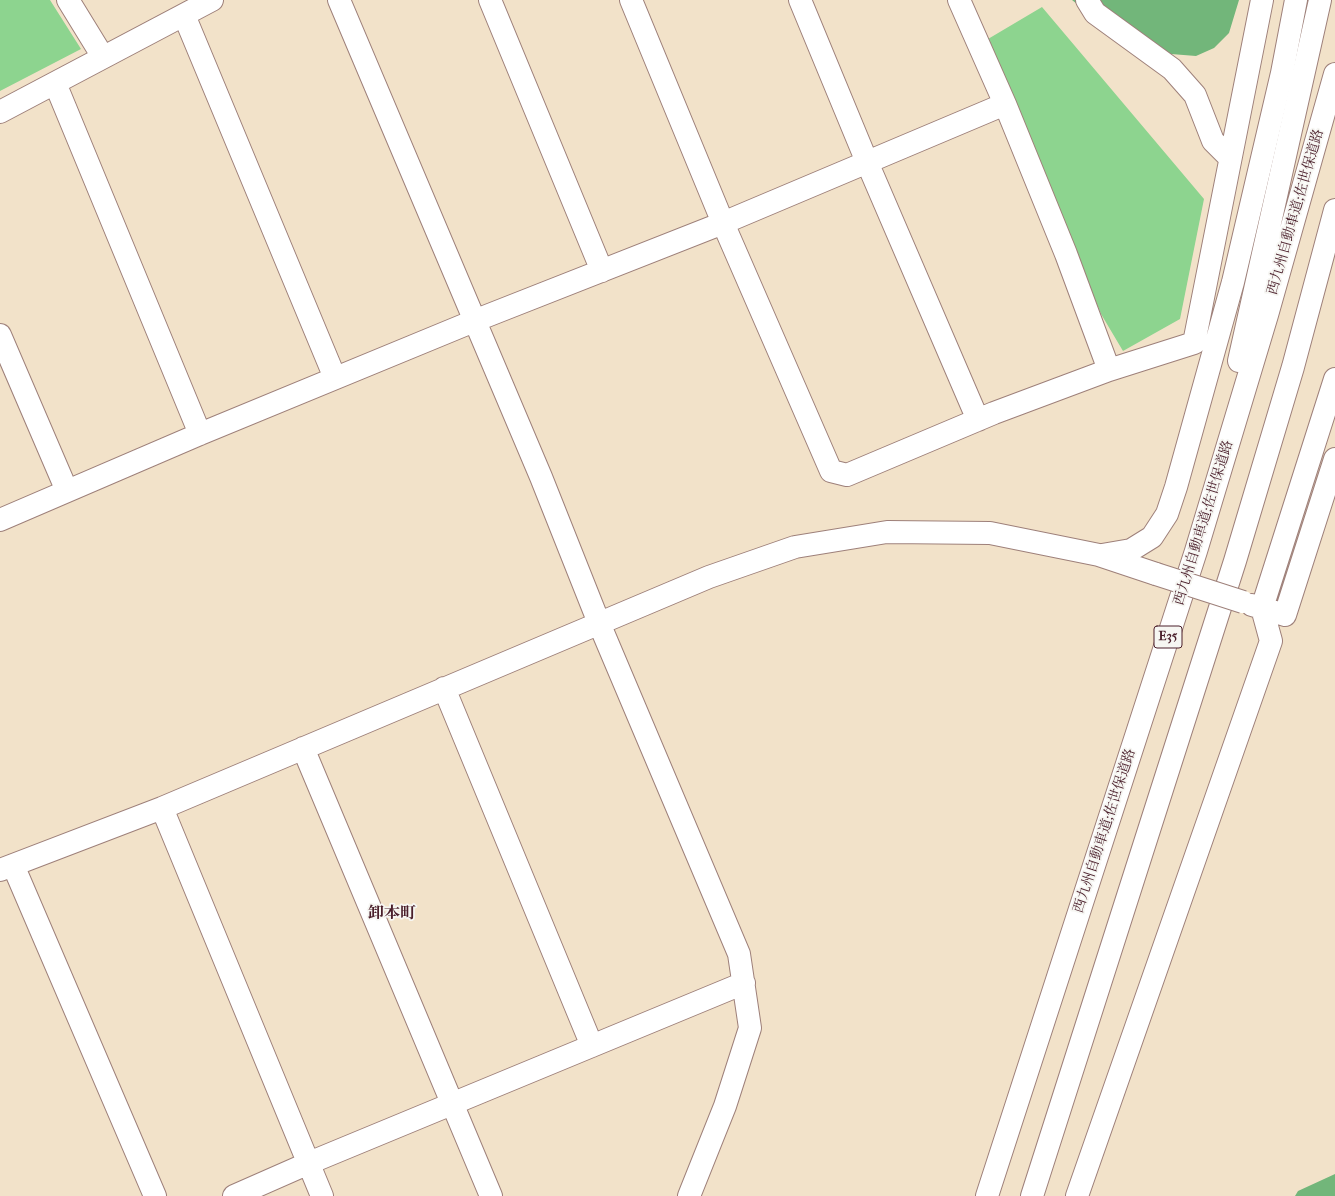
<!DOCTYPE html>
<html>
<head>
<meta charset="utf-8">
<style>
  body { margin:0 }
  canvas { display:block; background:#f2e2c9 }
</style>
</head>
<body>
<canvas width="1335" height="1196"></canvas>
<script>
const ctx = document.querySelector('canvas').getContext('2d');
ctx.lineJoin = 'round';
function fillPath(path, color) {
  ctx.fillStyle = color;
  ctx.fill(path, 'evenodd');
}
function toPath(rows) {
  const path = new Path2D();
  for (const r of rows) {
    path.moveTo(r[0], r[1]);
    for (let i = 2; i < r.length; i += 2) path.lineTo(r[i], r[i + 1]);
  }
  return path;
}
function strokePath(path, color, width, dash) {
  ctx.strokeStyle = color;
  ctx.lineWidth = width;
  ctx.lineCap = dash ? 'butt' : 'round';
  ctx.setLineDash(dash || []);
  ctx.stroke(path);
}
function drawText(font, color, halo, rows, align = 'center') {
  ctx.font = font + ' "IM FELL French Canon","Noto Serif JP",serif';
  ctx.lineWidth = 3.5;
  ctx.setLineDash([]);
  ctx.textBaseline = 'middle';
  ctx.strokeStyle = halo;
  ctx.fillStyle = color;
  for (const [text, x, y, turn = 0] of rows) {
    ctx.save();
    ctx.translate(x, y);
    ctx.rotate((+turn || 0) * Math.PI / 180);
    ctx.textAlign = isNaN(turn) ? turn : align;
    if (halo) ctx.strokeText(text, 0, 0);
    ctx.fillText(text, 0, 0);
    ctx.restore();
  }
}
fillPath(toPath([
  [0,0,50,0,81,49,0,91],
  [1042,7,1204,199,1180,319,1123,351,1101,314,988,39]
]), '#8dd48f');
fillPath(toPath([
  [1072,0,1239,0,1229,33,1214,48,1196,56,1171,54,1139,41,1087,12],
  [1335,1174,1335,1196,1295,1196,1298,1191]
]), '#72b67a');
const minor = toPath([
  [68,0,103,57],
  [339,0,541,477,599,623,739,954,750,1028,725,1106,689,1196],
  [490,0,602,271],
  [631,0,723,223,831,471,847,475,994,413,1109,370,1066,254,1005,104,959,0],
  [800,0,867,162,978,420],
  [1087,0,1095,13,1172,69,1195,95,1213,141,1230,158],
  [184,15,335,378],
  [55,83,200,434],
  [0,112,212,0],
  [0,335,67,491],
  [1109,370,1194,343,1262,0],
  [0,520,200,434,474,321,723,223,1005,104],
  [1102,555,1131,550,1152,537,1167,514,1176,487,1233,282,1282,73,1296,0],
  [1252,605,1285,615,1335,459],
  [444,688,592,1046],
  [303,748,491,1196],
  [162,808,322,1196],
  [13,865,155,1196],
  [0,870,162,808,709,577,795,547,887,532,990,533,1099,555,1156,574],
  [234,1196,309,1163,744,983],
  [1077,1196,1271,641,1262,608,1335,379]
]);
const highway = toPath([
  [1239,361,1320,0],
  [987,1196,1196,551,1267,315,1335,74],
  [1032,1196,1235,561,1293,367,1335,210]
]);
strokePath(minor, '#9e807a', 24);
strokePath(highway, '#9e807a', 24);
strokePath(minor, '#fff', 22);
strokePath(highway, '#fff', 22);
const minorBridge = toPath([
  [1156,574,1243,602]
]);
strokePath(minorBridge, '#9e807a', 24, []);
strokePath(minorBridge, '#fff', 22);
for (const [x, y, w] of [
  [1168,637,28]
]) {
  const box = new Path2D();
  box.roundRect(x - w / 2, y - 11, w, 22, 3);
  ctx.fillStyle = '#f6f6f2';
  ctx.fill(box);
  strokePath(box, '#4a1f2b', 1);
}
drawText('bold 13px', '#4a1f2b', null, [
  ["E35",1168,637]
]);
drawText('14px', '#4a1f2b', '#f6f6f2', [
  ["西九州自動車道;佐世保道路",1296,212,-74],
  ["西九州自動車道;佐世保道路",1204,523,-73],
  ["西九州自動車道;佐世保道路",1105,831,-72]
]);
drawText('bold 16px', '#4a1f2b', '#f6f6f2', [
  ["卸本町",392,914]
]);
</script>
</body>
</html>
